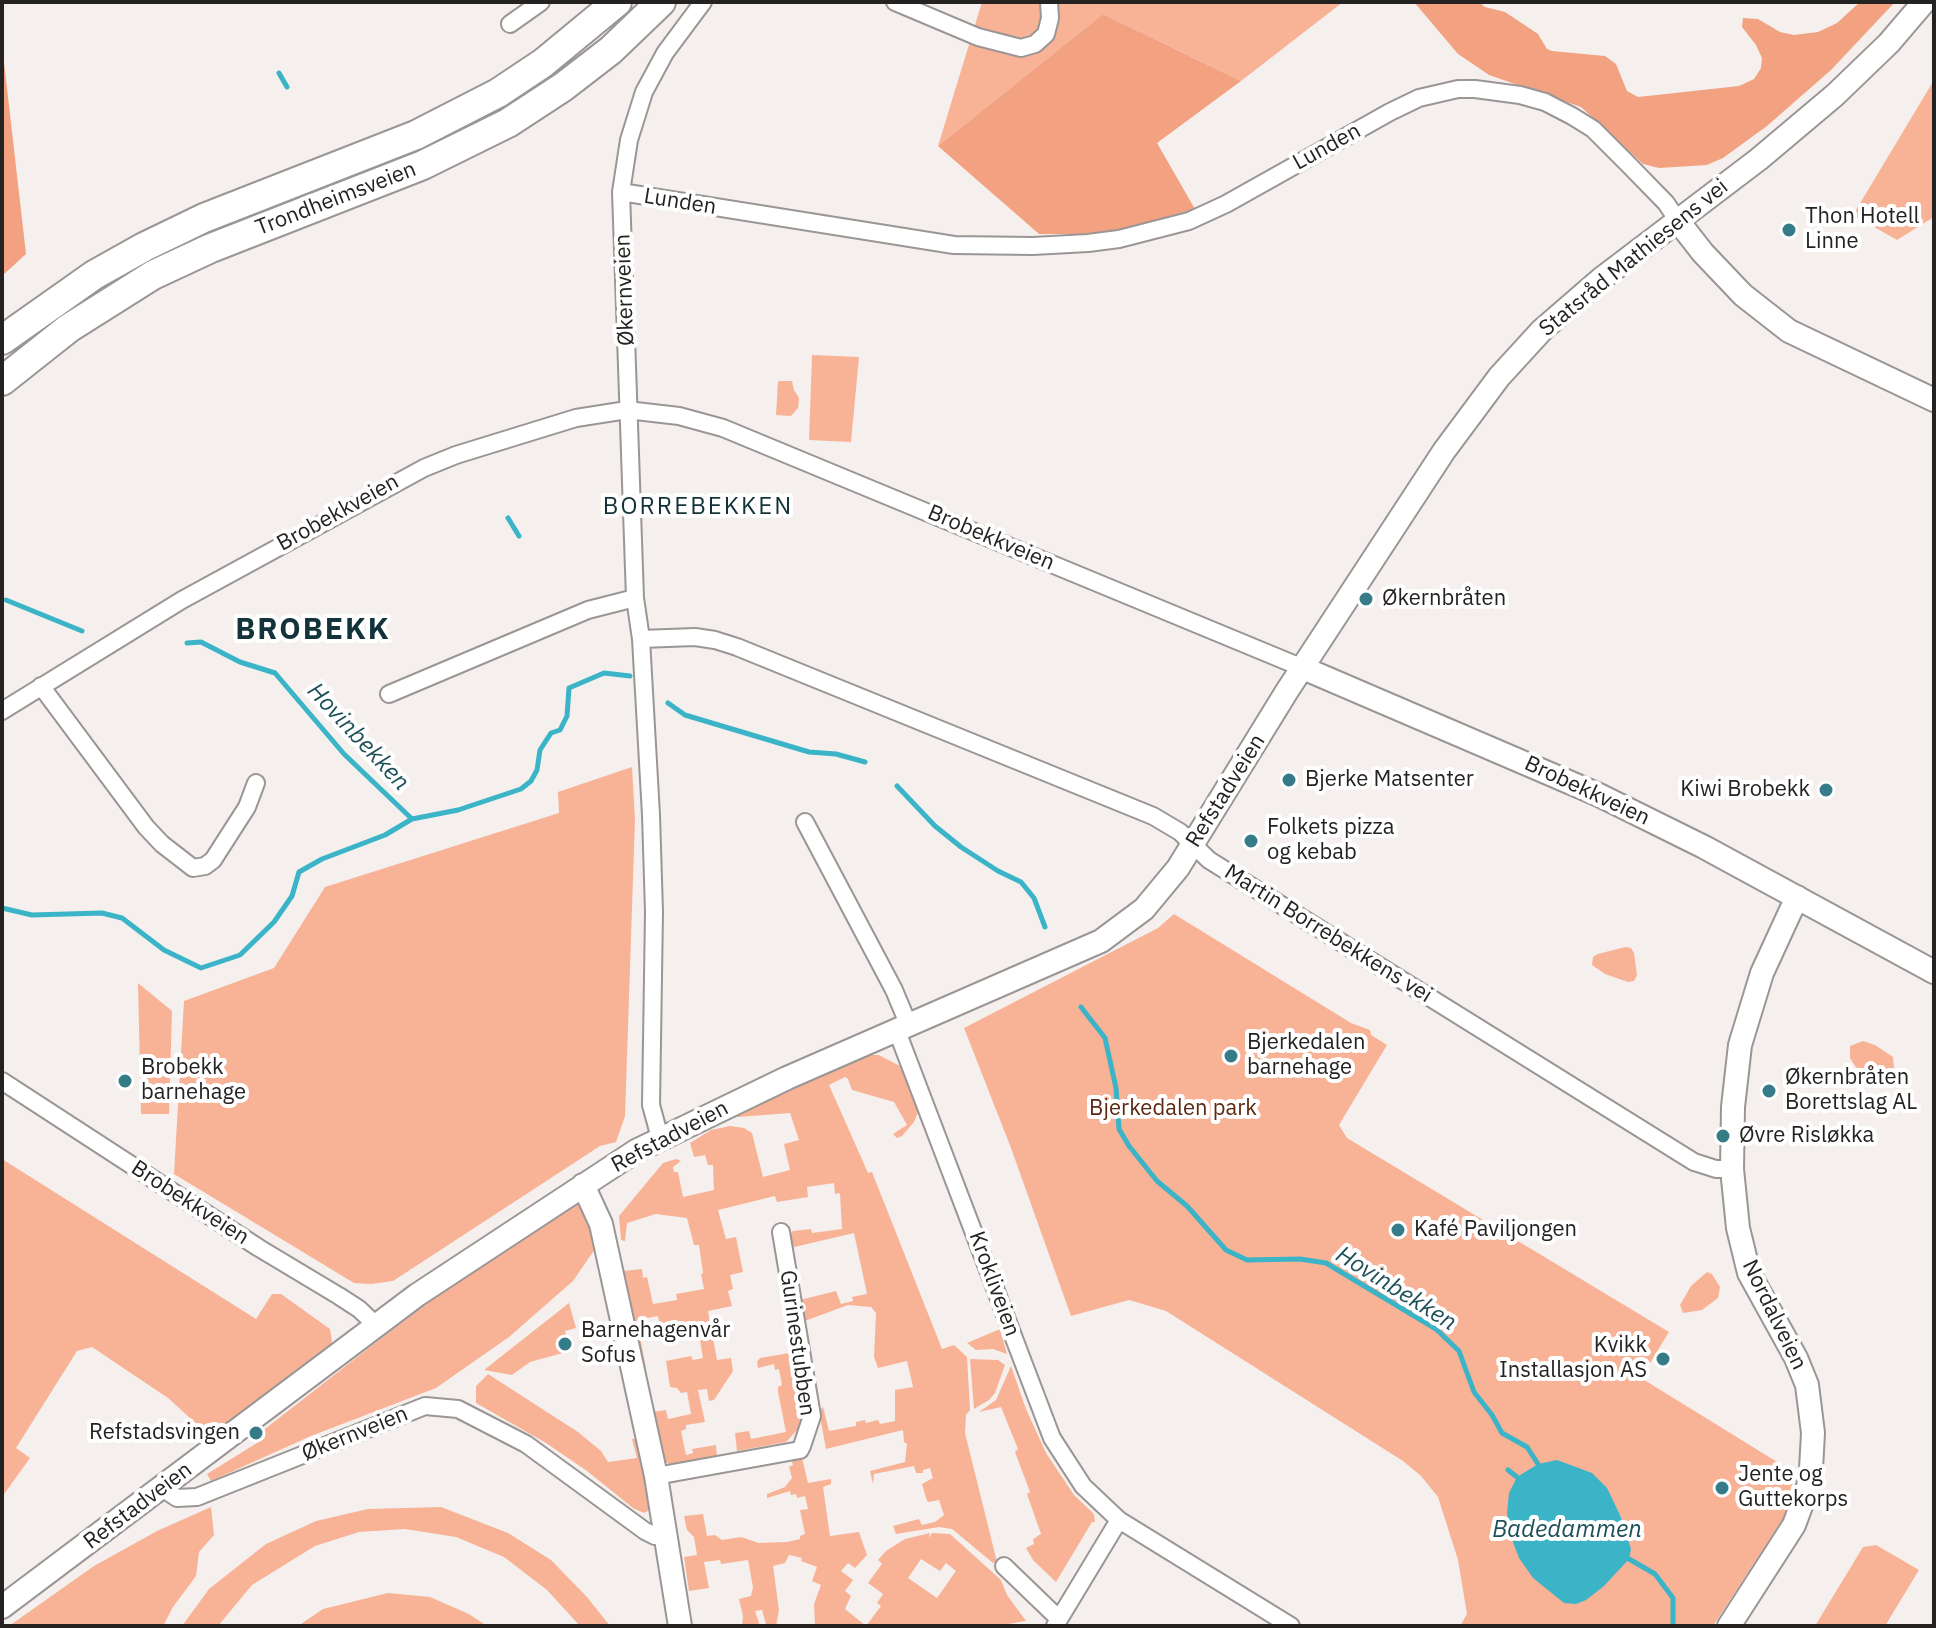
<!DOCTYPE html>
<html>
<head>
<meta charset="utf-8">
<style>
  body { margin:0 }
  #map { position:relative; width:1936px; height:1628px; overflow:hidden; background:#f5f0ee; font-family:"IBM Plex Sans",sans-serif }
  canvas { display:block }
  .frame { position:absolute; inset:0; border:4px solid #242322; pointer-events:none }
</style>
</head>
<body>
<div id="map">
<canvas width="1936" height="1628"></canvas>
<div class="frame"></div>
</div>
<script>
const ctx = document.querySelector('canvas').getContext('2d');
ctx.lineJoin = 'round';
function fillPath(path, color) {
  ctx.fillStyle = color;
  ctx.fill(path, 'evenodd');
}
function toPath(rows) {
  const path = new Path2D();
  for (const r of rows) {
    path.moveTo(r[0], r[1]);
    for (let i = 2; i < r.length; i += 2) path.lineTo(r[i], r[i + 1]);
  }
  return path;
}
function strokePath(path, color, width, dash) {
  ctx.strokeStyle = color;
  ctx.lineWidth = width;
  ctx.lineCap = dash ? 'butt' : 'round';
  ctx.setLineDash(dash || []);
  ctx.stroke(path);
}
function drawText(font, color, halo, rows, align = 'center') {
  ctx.font = font + ' "IBM Plex Sans",sans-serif';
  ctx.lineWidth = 8;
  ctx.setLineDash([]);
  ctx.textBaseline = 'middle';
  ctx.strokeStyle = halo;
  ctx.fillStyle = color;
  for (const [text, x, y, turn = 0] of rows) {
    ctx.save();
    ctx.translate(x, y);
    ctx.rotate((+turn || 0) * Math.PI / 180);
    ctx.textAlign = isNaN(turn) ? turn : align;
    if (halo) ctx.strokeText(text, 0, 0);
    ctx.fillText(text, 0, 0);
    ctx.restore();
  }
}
fillPath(toPath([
  [982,2,1343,2,1241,81,1103,14,938,146],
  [1934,80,1934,217,1897,240,1853,215],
  [812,355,859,357,851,442,809,440],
  [778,381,792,381,794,390,799,398,798,408,791,416,776,415],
  [632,767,635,819,625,1116,616,1142,600,1146,393,1281,371,1284,354,1283,174,1174,184,1001,274,968,325,887,559,813,558,792],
  [1174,914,1351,1023,1370,1030,1371,1035,1387,1045,1339,1125,1347,1138,1669,1332,1641,1378,1795,1473,1784,1517,1713,1626,1460,1626,1467,1614,1458,1560,1438,1497,1421,1476,1403,1461,1166,1311,1129,1300,1071,1316,1011,1148,964,1028,1158,928],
  [1625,947,1631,948,1634,953,1637,975,1634,981,1628,982,1605,974,1592,965,1593,957,1598,954],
  [138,983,172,1011,169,1114,141,1114],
  [1863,1041,1875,1045,1893,1057,1894,1068,1884,1079,1878,1082,1872,1079,1855,1066,1850,1058,1850,1046],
  [870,1055,879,1055,900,1066,919,1110,914,1122,902,1136,897,1138,893,1134,907,1125,894,1102,852,1090,848,1079,845,1077,829,1085,868,1173,872,1172,942,1349,954,1345,967,1357,970,1410,966,1415,965,1433,997,1562,993,1563,952,1529,939,1527,896,1534,893,1526,919,1519,922,1525,935,1522,944,1515,939,1500,928,1502,926,1498,922,1484,933,1478,930,1468,923,1470,923,1473,916,1473,914,1466,874,1474,873,1484,870,1471,905,1462,907,1444,904,1442,903,1430,826,1449,819,1411,823,1407,829,1431,856,1426,856,1422,865,1420,866,1423,878,1420,880,1424,895,1421,895,1390,913,1387,907,1361,878,1368,874,1357,876,1313,871,1307,848,1305,802,1322,800,1300,836,1291,841,1304,853,1301,852,1297,867,1294,854,1233,790,1248,788,1237,793,1231,811,1229,812,1233,842,1229,840,1193,835,1194,834,1183,807,1187,808,1197,777,1202,775,1196,718,1210,726,1239,736,1237,743,1272,730,1275,733,1289,728,1291,732,1306,708,1311,717,1360,731,1358,733,1371,714,1400,709,1401,707,1389,698,1390,705,1422,686,1425,686,1429,681,1431,686,1455,693,1453,692,1449,716,1445,717,1456,671,1465,664,1461,653,1412,666,1410,668,1419,691,1414,687,1392,681,1393,677,1388,670,1387,666,1361,691,1356,693,1360,703,1358,699,1335,696,1335,693,1321,660,1328,658,1316,637,1320,646,1369,640,1369,622,1288,623,1271,642,1269,643,1278,647,1277,653,1304,677,1300,676,1294,704,1289,701,1274,703,1273,699,1245,694,1245,687,1218,656,1214,627,1223,625,1241,621,1240,619,1216,663,1163,676,1159,681,1161,673,1167,674,1172,678,1172,683,1197,714,1190,713,1165,708,1165,705,1155,694,1157,690,1143,711,1130,730,1126,744,1128,752,1133,763,1177,790,1170,784,1144,799,1140,790,1113,725,1118],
  [2,1159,256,1319,272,1294,281,1294,330,1329,332,1341,328,1351,212,1438,168,1398,92,1347,77,1351,16,1448,30,1458,2,1497],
  [577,1201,585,1204,595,1249,573,1281,509,1337,436,1388,311,1436,211,1481,207,1474,265,1438,261,1432,388,1333,477,1266],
  [1707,1272,1712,1274,1720,1287,1718,1298,1702,1310,1683,1313,1680,1305,1691,1286],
  [569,1303,576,1328,565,1331,570,1351,530,1362,512,1375,484,1370],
  [1000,1329,1007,1354,993,1349,976,1350,967,1343],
  [795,1352,804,1408,801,1426,786,1442,737,1451,735,1433,749,1431,751,1439,786,1432,778,1392,778,1387,782,1385,779,1369,775,1370,774,1364,758,1368,757,1362,760,1358],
  [970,1359,998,1360,1005,1365,995,1393,989,1400,974,1409],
  [1011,1366,1026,1409,1046,1453,1074,1495,1094,1514,1095,1522,1092,1522,1056,1582,1033,1560,1026,1548,1034,1544,1033,1539,1041,1534,1027,1494,1030,1492,1015,1452,1018,1449,1001,1407,979,1412,996,1400],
  [488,1374,578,1432,601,1451,608,1462,637,1458,632,1439,638,1438,651,1504,648,1511,644,1513,633,1508,587,1471,546,1443,476,1403,476,1386],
  [801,1454,808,1483,831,1479,831,1484,823,1487,830,1536,859,1532,867,1555,855,1568,848,1563,841,1571,853,1580,845,1591,851,1596,845,1609,866,1626,881,1606,877,1603,883,1594,868,1583,882,1564,878,1560,886,1551,905,1539,930,1533,929,1538,932,1533,950,1534,1001,1580,1007,1595,1026,1621,996,1626,815,1626,814,1604,821,1585,812,1581,817,1567,801,1561,802,1558,789,1555,785,1563,773,1566,779,1610,776,1626,763,1626,766,1624,762,1610,755,1611,760,1626,742,1626,743,1616,739,1599,751,1596,753,1587,748,1560,721,1564,720,1560,704,1562,709,1588,689,1591,684,1557,697,1555,694,1537,687,1530,684,1516,703,1514,707,1536,715,1535,722,1540,741,1537,759,1543,787,1542,800,1539,800,1536,805,1534,800,1510,808,1509,805,1496,797,1498,796,1494,791,1495,790,1491,767,1498,767,1494,785,1487,792,1478,789,1467,793,1465,791,1458],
  [921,1559,940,1571,946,1563,956,1571,937,1598,908,1578],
  [211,1507,214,1535,199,1552,196,1576,173,1607,163,1626,9,1626,94,1566,157,1531],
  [441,1507,508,1533,551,1560,587,1597,610,1626,580,1626,547,1590,504,1557,456,1537,405,1529,359,1532,315,1546,252,1585,218,1626,182,1626,209,1589,266,1544,316,1521,368,1509],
  [1876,1545,1919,1570,1885,1626,1815,1626,1863,1547],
  [388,1593,430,1597,469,1614,487,1626,298,1626,323,1609]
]), '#f8b296');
fillPath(toPath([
  [1414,2,1479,2,1485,7,1505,12,1538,34,1547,49,1552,51,1605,56,1616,64,1627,91,1638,97,1739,86,1754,79,1761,68,1762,58,1756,45,1742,27,1743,18,1758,19,1780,32,1794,35,1818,32,1837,23,1860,2,1895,2,1831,70,1767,126,1723,158,1707,165,1659,168,1643,164,1581,107,1489,75,1458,54],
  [1103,14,1241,81,1157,143,1195,209,1109,234,1039,234,938,146],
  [2,62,4,62,26,254,2,276]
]), '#f3a281');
fillPath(toPath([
  [1557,1460,1592,1473,1607,1488,1620,1515,1631,1549,1629,1559,1604,1586,1586,1600,1576,1604,1564,1603,1533,1578,1519,1558,1511,1537,1507,1513,1509,1493,1517,1477,1538,1464]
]), '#3bb4c7');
strokePath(toPath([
  [279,73,287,87],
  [508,518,519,536],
  [6,600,82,631],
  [187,643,201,642,240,662,275,673,344,754,412,819,458,810,521,789,531,781,537,770,540,750,551,733,560,730,567,716,569,688,604,673,630,676],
  [668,703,685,715,809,752,836,754,865,762],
  [897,786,935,826,961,847,998,871,1021,882,1034,898,1045,927],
  [2,908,32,915,102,913,122,918,164,950,201,968,240,955,274,922,292,896,299,872,322,859,385,835,412,819],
  [1081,1007,1105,1038,1116,1088,1119,1129,1129,1146,1157,1181,1187,1206,1226,1250,1247,1260,1300,1259,1326,1263,1436,1329,1459,1351,1474,1392,1492,1415,1502,1433,1527,1447,1538,1464],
  [1508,1470,1517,1477],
  [1629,1559,1655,1574,1673,1598,1673,1626]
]), '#3bb4c7', 5);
const street = toPath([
  [895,2,978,37,1021,48,1035,44,1046,34,1050,18,1049,2],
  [510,24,541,2],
  [621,192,954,245,1033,246,1088,243,1119,239,1189,221,1226,204,1390,112,1419,98,1458,89,1475,89,1520,95,1545,102,1572,116,1593,129,1626,162,1666,203,1678,221],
  [641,639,695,637,715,640,737,647,1153,816,1180,832,1209,860,1694,1162,1716,1169,1732,1169],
  [41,686,146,827,162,844,193,868,205,866,213,860,247,807,256,783],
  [389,694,588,610,635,598],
  [2,711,182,600,424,468,456,455,576,418,627,410,679,416,723,428,1303,668],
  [805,822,894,990,909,1026],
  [897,1031,1052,1438,1083,1486,1119,1520,1291,1626],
  [2,1081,259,1248,339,1296,359,1309,377,1326],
  [660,1138,651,1105,654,912,651,815,641,639,635,598,621,192,629,140,644,92,665,53,703,2],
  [656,1476,800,1450,802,1446,812,1416,781,1232],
  [162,1488,177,1498,197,1497,425,1406,458,1409,526,1444,645,1531,655,1536,665,1535],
  [1004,1566,1059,1619],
  [1055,1626,1119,1520]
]);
const secondary = toPath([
  [1678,221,1703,253,1743,295,1789,331,1934,400],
  [1303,668,1599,795,1704,847,1934,972],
  [583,1185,601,1224,656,1476,680,1626],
  [2,1607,417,1295,636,1151,787,1078,1101,941,1144,909,1178,868,1287,691,1444,451,1499,377,1542,330,1601,279,1759,159,1835,95,1889,43,1924,2],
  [1729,1626,1794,1525,1808,1487,1811,1469,1813,1433,1807,1385,1796,1358,1749,1273,1738,1228,1732,1169,1733,1107,1740,1045,1762,973,1797,897]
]);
const highway = toPath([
  [2,340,94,275,144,247,204,218,416,135,498,93,543,63,617,2],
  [2,381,69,328,153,275,211,248,423,165,508,123,563,87,611,50,661,2]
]);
strokePath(street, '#9a9695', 20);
strokePath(secondary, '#9a9695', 26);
strokePath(highway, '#9a9695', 32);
strokePath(street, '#fff', 16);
strokePath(secondary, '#fff', 22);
strokePath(highway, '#fff', 28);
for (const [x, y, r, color] of [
  [1789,230,8,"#367c88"],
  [1366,599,8,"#367c88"],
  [1289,780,8,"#367c88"],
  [1826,790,8,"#367c88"],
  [1251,841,8,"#367c88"],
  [1231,1056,8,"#367c88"],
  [125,1081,8,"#367c88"],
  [1769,1091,8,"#367c88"],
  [1723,1136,8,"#367c88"],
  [1398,1230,8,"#367c88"],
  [565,1344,8,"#367c88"],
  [1663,1359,8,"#367c88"],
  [256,1433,8,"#367c88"],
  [1722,1488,8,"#367c88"]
]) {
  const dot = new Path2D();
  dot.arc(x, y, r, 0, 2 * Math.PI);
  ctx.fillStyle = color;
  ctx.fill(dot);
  strokePath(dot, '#fff', 3);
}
drawText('22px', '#242322', '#fff', [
  ["Lunden",1327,147,-29],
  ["Trondheimsveien",336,199,-21],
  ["Lunden",680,202,9],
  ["Statsråd Mathiesens vei",1634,258,-39],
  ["Økernveien",625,290,-92],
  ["Brobekkveien",338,513,-29],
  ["Brobekkveien",991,538,23],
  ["Refstadveien",1226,791,-58],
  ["Brobekkveien",1587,791,25],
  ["Martin Borrebekkens vei",1328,934,32],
  ["Refstadveien",670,1137,-28],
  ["Brobekkveien",190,1203,33],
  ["Krokliveien",994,1284,70],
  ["Nordalveien",1774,1315,64],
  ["Gurinestubben",797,1343,82],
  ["Økernveien",355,1434,-22],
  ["Refstadveien",138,1506,-37]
]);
drawText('22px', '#242322', '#fff', [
  ["Thon Hotell",1805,217],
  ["Linne",1805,242],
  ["Økernbråten",1382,599],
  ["Bjerke Matsenter",1305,780],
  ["Kiwi Brobekk",1810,790,"right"],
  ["Folkets pizza",1267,828],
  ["og kebab",1267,853],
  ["Bjerkedalen",1247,1043],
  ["barnehage",1247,1068],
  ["Brobekk",141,1068],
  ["barnehage",141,1093],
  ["Økernbråten",1785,1078],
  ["Borettslag AL",1785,1103],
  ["Øvre Risløkka",1739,1136],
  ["Kafé Paviljongen",1414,1230],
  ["Barnehagenvår",581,1331],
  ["Sofus",581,1356],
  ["Kvikk",1647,1346,"right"],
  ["Installasjon AS",1647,1371,"right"],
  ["Refstadsvingen",240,1433,"right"],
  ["Jente og",1738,1475],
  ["Guttekorps",1738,1500]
], 'left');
drawText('22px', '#5b2811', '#fff', [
  ["Bjerkedalen park",1173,1109]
]);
ctx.letterSpacing = '2px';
drawText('24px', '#123339', '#fff', [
  ["BORREBEKKEN",698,507]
]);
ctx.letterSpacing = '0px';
drawText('italic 24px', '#1e5058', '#fff', [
  ["Hovinbekken",358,737,47],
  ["Hovinbekken",1396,1289,32],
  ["Badedammen",1567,1530]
]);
ctx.letterSpacing = '2px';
drawText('bold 30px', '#123339', '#fff', [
  ["BROBEKK",313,630]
]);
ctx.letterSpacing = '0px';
</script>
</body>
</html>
